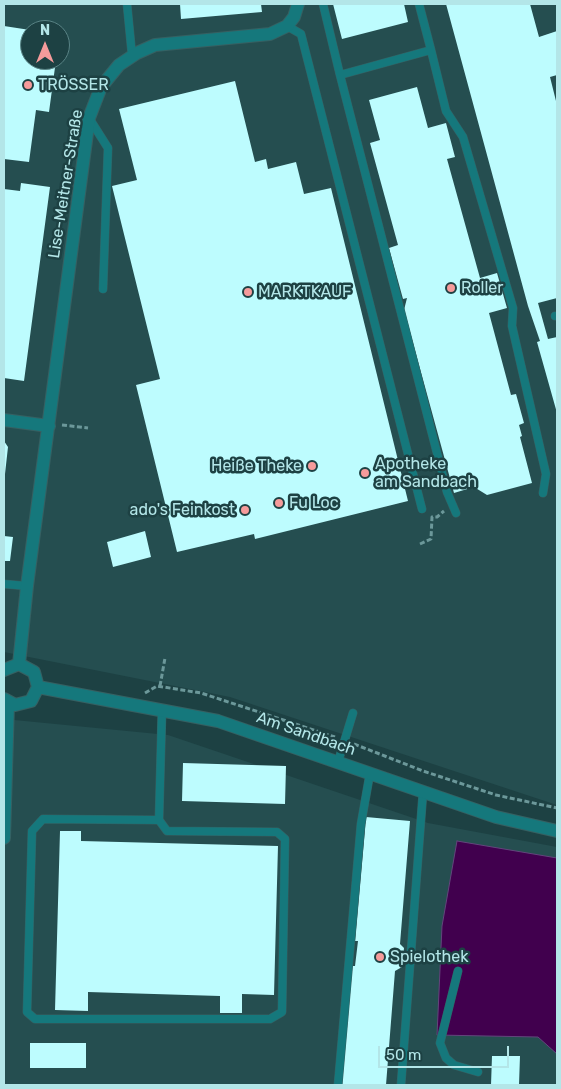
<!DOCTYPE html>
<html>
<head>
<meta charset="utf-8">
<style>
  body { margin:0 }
  #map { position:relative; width:561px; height:1089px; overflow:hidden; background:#1d4143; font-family:Rubik,sans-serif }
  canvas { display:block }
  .frame { position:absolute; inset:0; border:5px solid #b3e6e8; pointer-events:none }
  .north { position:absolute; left:20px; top:20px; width:50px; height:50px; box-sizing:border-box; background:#1d4143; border:1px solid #598385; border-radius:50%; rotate:0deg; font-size:14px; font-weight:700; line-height:20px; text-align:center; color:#b3e6e8 }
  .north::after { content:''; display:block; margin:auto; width:18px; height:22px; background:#f59b9b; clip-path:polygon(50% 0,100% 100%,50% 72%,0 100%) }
  .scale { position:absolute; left:378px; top:1046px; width:131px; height:22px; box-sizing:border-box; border:2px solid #b3e6e8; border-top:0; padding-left:6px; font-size:15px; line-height:18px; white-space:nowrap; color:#b3e6e8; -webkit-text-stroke:4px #1d4143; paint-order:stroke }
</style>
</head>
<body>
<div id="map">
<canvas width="561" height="1089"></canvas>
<div class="frame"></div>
<div class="north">N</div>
<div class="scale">50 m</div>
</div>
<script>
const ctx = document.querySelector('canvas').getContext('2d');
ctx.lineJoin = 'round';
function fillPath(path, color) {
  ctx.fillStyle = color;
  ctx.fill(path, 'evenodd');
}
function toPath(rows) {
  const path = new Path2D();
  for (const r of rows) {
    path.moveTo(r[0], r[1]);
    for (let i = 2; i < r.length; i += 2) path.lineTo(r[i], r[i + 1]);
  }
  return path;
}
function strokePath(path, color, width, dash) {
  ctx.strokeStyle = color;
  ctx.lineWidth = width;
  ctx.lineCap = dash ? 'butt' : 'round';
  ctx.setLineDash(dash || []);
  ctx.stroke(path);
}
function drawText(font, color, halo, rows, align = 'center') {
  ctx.font = font + ' Rubik,sans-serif';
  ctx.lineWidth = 5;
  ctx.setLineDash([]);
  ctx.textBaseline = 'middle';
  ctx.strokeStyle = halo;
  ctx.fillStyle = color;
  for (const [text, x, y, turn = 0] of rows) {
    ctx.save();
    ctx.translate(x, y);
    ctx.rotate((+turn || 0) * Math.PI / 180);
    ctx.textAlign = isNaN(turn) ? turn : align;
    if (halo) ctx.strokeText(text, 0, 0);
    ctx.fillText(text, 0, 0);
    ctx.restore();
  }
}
fillPath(toPath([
  [4,4,557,4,557,805,230,697,4,652],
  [30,30,60,30,60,60,30,60],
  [4,719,168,735,428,823,557,847,557,1085,4,1085]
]), '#254e50');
const water = toPath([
  [457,841,557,858,557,1054,538,1037,437,1035,442,926,457,841]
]);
fillPath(water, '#41004e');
strokePath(water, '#63457c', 1);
fillPath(toPath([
  [180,4,261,4,262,12,181,19],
  [333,4,404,4,408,22,342,39],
  [446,4,530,4,539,37,557,31,557,75,550,77,557,105,557,298,538,303,548,339,557,337,557,413,537,342,540,341,528,306],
  [4,26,30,30,30,60,56,60,49,112,36,110,29,162,4,159],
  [235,81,255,162,266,159,268,169,296,162,304,194,331,188,408,501,255,539,254,534,177,552,136,385,160,379,112,186,137,180,119,109],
  [417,87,428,128,446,123,455,157,447,159,480,278,497,273,507,308,489,313,511,395,516,394,524,423,519,425,522,436,520,437,532,483,487,495,474,487,454,493,404,310,407,298,403,299,389,248,398,245,370,143,380,140,369,100],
  [21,183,50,187,24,381,4,378,4,189,20,191],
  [4,441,8,447,5,474,4,474],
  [145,531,151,557,113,567,107,542],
  [4,536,13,537,10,561,4,561],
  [183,763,286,766,285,804,182,801],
  [366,817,410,821,400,944,404,948,402,967,395,971,386,1085,341,1085,351,966,355,966,358,941,355,941],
  [60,831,81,831,81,841,278,846,274,995,242,994,242,1013,220,1013,220,996,88,992,88,1011,55,1010],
  [30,1043,86,1043,86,1068,30,1068],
  [492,1056,520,1056,519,1085,491,1085]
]), '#bdfcfe');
const service = toPath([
  [127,4,132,55],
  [323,4,340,75],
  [419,4,431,50],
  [287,26,301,34,422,509],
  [89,118,108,148,103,289],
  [555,316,557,316],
  [456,513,447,492,340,75,431,50,446,111,463,137,513,308,512,326,546,474,543,493],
  [4,584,27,586],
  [338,762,353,713],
  [159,820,43,819,32,831,27,1012,35,1019,270,1019,282,1012,285,839,277,832,167,831,159,820,162,710],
  [458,971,440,1043,446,1058,454,1065,478,1072],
  [338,1085,361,824,370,773],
  [401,1085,423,792]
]);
const minor = toPath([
  [4,420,49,426],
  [19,664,27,586,89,118,101,87,119,65,137,53,155,45,270,34,287,26,294,17,298,4],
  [4,670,19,664,34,672,38,687,31,701,15,705,4,699],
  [38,687,218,721,496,817,557,831],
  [4,838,8,703]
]);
strokePath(service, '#366062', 9);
strokePath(minor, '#366062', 14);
strokePath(toPath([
  [62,425,88,428],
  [420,544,431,539,432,517,437,517,444,511],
  [160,686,165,658],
  [145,693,157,686,201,693,335,737],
  [354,744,423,771,496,795,557,808]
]), '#6c989a', 3, [5, 2.5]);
strokePath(service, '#15787c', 8);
strokePath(minor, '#15787c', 12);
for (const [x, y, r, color] of [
  [28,85,5,"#f59b9b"],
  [451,288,5,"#f59b9b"],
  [248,292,5,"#f59b9b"],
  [312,466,5,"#f59b9b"],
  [365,473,5,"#f59b9b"],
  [279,503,5,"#f59b9b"],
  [245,510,5,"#f59b9b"],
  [380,957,5,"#f59b9b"]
]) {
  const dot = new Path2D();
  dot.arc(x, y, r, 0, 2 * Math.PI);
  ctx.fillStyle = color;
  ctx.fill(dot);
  strokePath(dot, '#1d4143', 2);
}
drawText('16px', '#b3e6e8', '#1d4143', [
  ["TRÖSSER",38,85],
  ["Roller",461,288],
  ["MARKTKAUF",258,292],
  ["Apotheke",375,464],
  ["am Sandbach",375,482],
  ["Heiße Theke",302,466,"right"],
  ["Fu Loc",289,503],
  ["ado's Feinkost",235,510,"right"],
  ["Spielothek",390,957]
], 'left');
drawText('16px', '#b3e6e8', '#1d4143', [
  ["Lise-Meitner-Straße",66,184,-81],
  ["Am Sandbach",306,734,19]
]);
</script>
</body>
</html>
